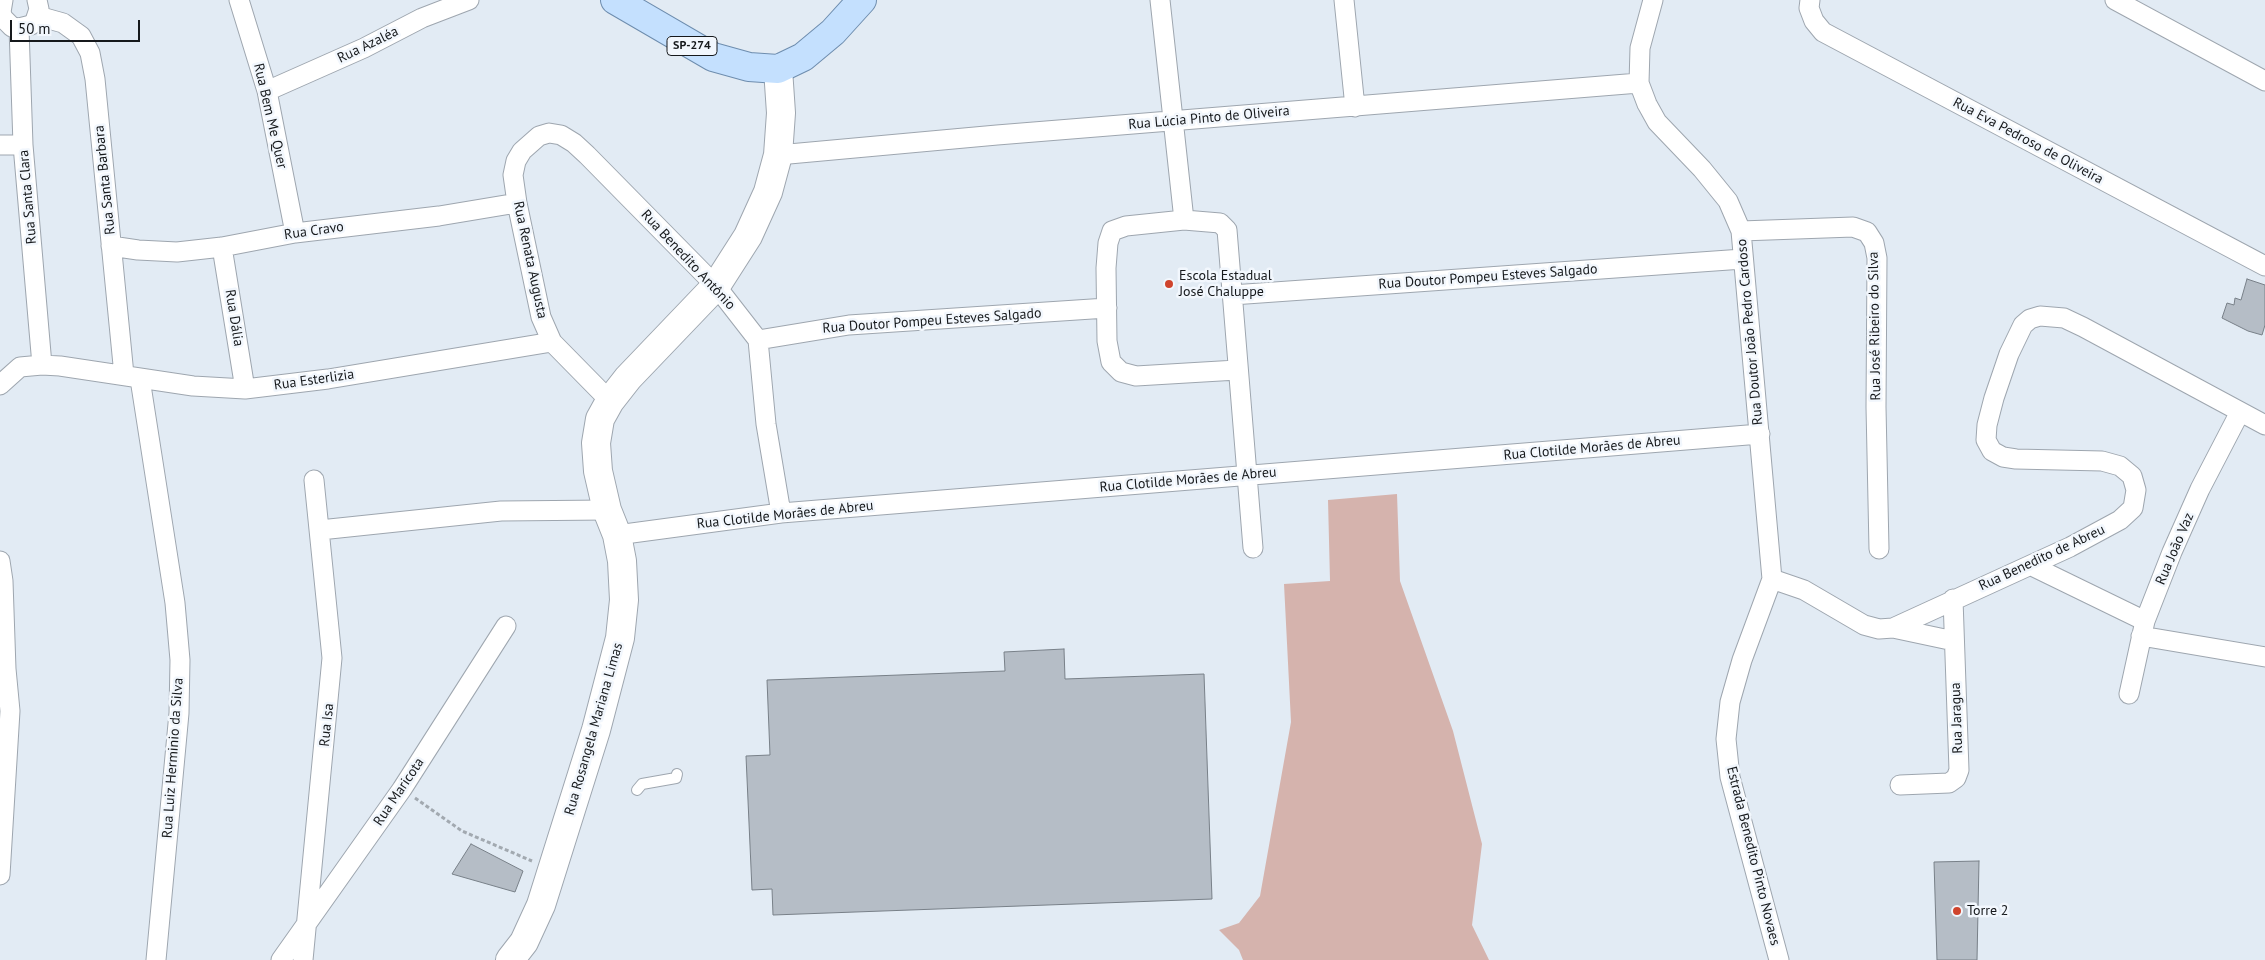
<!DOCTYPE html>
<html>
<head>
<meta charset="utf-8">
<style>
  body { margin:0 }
  #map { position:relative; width:2265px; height:960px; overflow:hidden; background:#e2ebf4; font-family:"PT Sans",sans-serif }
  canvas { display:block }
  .scale { position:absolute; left:10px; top:20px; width:130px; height:22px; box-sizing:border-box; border:2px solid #16191c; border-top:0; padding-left:6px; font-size:15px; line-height:18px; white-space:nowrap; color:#16191c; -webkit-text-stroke:4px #f2f7fd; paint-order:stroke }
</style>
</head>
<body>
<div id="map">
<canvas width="2265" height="960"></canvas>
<div class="scale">50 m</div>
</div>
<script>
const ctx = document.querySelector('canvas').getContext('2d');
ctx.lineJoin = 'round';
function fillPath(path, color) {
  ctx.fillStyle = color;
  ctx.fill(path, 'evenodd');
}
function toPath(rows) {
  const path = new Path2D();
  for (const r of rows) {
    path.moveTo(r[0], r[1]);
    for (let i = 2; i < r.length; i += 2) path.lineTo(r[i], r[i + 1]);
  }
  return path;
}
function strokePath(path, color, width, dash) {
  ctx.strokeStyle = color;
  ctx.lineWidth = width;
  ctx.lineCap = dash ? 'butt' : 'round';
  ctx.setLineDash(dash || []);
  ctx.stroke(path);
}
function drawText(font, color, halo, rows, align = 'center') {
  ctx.font = font + ' "PT Sans",sans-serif';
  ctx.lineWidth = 5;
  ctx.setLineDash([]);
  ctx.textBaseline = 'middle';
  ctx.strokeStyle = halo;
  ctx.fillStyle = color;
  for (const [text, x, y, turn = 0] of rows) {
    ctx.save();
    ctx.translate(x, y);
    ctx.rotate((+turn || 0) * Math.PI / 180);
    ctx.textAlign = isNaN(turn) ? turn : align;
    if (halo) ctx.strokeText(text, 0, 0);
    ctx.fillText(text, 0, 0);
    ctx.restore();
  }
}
fillPath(toPath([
  [1397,494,1400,581,1453,731,1482,844,1472,925,1489,960,1243,960,1239,950,1219,930,1239,923,1260,896,1291,722,1284,584,1330,581,1328,500]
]), '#d5b3ad');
const building = toPath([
  [2247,279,2265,285,2265,325,2262,335,2248,331,2222,318,2227,303,2234,305,2235,298,2241,300,2247,279],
  [1064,649,1065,679,1204,674,1212,899,773,915,772,889,752,890,746,756,770,755,767,680,1005,671,1004,652,1064,649],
  [471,844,523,871,515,892,452,874,471,844],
  [1979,861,1977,960,1937,960,1934,862,1979,861]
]);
fillPath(building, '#b5bdc6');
strokePath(building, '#788088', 1);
const lane = toPath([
  [637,790,642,784,676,778,677,774]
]);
const street = toPath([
  [3,0,1,12,3,18,12,27,19,28,31,25,35,21,39,9,37,0],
  [239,0,267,91,295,233],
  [1160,0,1184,220],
  [1344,0,1355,107],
  [1653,0,1640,48,1639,83,1647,104,1657,122,1702,169,1728,201,1741,231,1772,579,1742,660,1730,702,1726,739,1730,777,1779,960],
  [1810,0,1809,8,1814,21,1823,32,2265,266],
  [2115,0,2265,81],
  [38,16,63,23,81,36,90,53,95,79,124,375],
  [19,28,23,145,42,365],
  [267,91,364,48,422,18,469,0],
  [0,145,23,145],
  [778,155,997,135,1639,83],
  [1741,231,1853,227,1867,232,1874,243,1877,258,1876,407,1879,549],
  [111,246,138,250,177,252,222,247,295,233,439,216,517,203],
  [222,247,245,389],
  [1232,295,1743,259],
  [758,340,849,325,1107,308],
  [1237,370,1136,376,1121,372,1111,362,1107,341,1106,268,1108,243,1112,231,1126,226,1184,220,1220,223,1227,230,1253,548],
  [140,379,175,603,180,660,179,713,156,960],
  [0,385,20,367,42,365,60,366,193,386,245,389,328,379,552,342],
  [610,401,552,342,541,317,517,203,513,175,516,161,522,151,539,136,549,133,561,135,574,143,587,155,716,286,758,340,766,424,781,513],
  [320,530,501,511,607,510],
  [617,535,781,513,1760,434],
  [0,561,3,581,6,669,10,711,0,875],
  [2032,566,2145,621],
  [1772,579,1804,590,1864,625,1879,629,1893,628,2070,547,2120,520,2133,508,2136,490,2132,476,2120,466,2102,461,2016,459,2003,457,1992,451,1986,440,1987,425,1994,398,2009,354,2023,325,2030,319,2040,316,2064,318,2083,327,2265,425],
  [1893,628,1954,641],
  [2141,636,2265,657],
  [2129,694,2145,621,2172,552,2200,489,2240,412],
  [1900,785,1949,783,1956,778,1959,770,1953,599],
  [281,960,402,789,506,626],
  [303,960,332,658,314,480]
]);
const secondary = toPath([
  [510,960,524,942,541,905,596,730,620,638,624,600,622,561,617,535,607,510,598,471,596,443,600,419,610,401,628,378,716,286,748,236,768,192,778,155,781,113,778,69]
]);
const primary = toPath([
  [615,0,713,57,749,67,778,69,803,57,833,32,862,0]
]);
strokePath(lane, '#9ea6af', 12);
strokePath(street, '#9ea6af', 21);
strokePath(secondary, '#9ea6af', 30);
strokePath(primary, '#6e8dae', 30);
strokePath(toPath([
  [415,798,462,831,532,861]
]), '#a2a9b0', 3, [4, 2.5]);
strokePath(lane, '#fff', 10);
strokePath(street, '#fff', 19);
strokePath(secondary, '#fff', 28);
strokePath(primary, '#c4e0fe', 28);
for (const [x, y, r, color] of [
  [1169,284,5,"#cf442d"],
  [1957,911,5,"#cf442d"]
]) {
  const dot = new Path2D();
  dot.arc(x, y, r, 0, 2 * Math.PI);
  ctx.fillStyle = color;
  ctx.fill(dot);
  strokePath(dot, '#f2f7fd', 2);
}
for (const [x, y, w] of [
  [692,46,50]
]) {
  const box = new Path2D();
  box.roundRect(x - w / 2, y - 9.5, w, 19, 4);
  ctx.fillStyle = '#f2f7fd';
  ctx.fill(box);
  strokePath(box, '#16191c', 1);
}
drawText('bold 12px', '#16191c', null, [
  ["SP-274",692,46]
]);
drawText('14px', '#16191c', '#f2f7fd', [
  ["Rua Azaléa",368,45,-26],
  ["Rua Bem Me Quer",270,116,77],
  ["Rua Lúcia Pinto de Oliveira",1209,118,-5],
  ["Rua Eva Pedroso de Oliveira",2028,141,28],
  ["Rua Santa Barbara",105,180,-96],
  ["Rua Santa Clara",28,197,-95],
  ["Rua Cravo",314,231,-8],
  ["Rua Renata Augusta",530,260,78],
  ["Rua Benedito Antônio",688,260,47],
  ["Rua Doutor Pompeu Esteves Salgado",1488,277,-4],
  ["Rua Dália",234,318,81],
  ["Rua Doutor Pompeu Esteves Salgado",932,321,-4],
  ["Rua José Ribeiro do Silva",1875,326,-91],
  ["Rua Doutor João Pedro Cardoso",1750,332,-95],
  ["Rua Esterlizia",314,380,-8],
  ["Rua Clotilde Morães de Abreu",1592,448,-5],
  ["Rua Clotilde Morães de Abreu",1188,480,-5],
  ["Rua Clotilde Morães de Abreu",785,515,-6],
  ["Rua João Vaz",2175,549,-67],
  ["Rua Benedito de Abreu",2042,558,-25],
  ["Rua Jaragua",1957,718,-92],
  ["Rua Isa",327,725,-84],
  ["Rua Rosangela Mariana Limas",594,729,-74],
  ["Rua Luiz Herminio da Silva",173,758,-86],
  ["Rua Maricota",399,792,-56],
  ["Estrada Benedito Pinto Novaes",1753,856,76]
]);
drawText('14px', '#16191c', '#f2f7fd', [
  ["Escola Estadual",1179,276],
  ["José Chaluppe",1179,292],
  ["Torre 2",1967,911]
], 'left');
</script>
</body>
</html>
